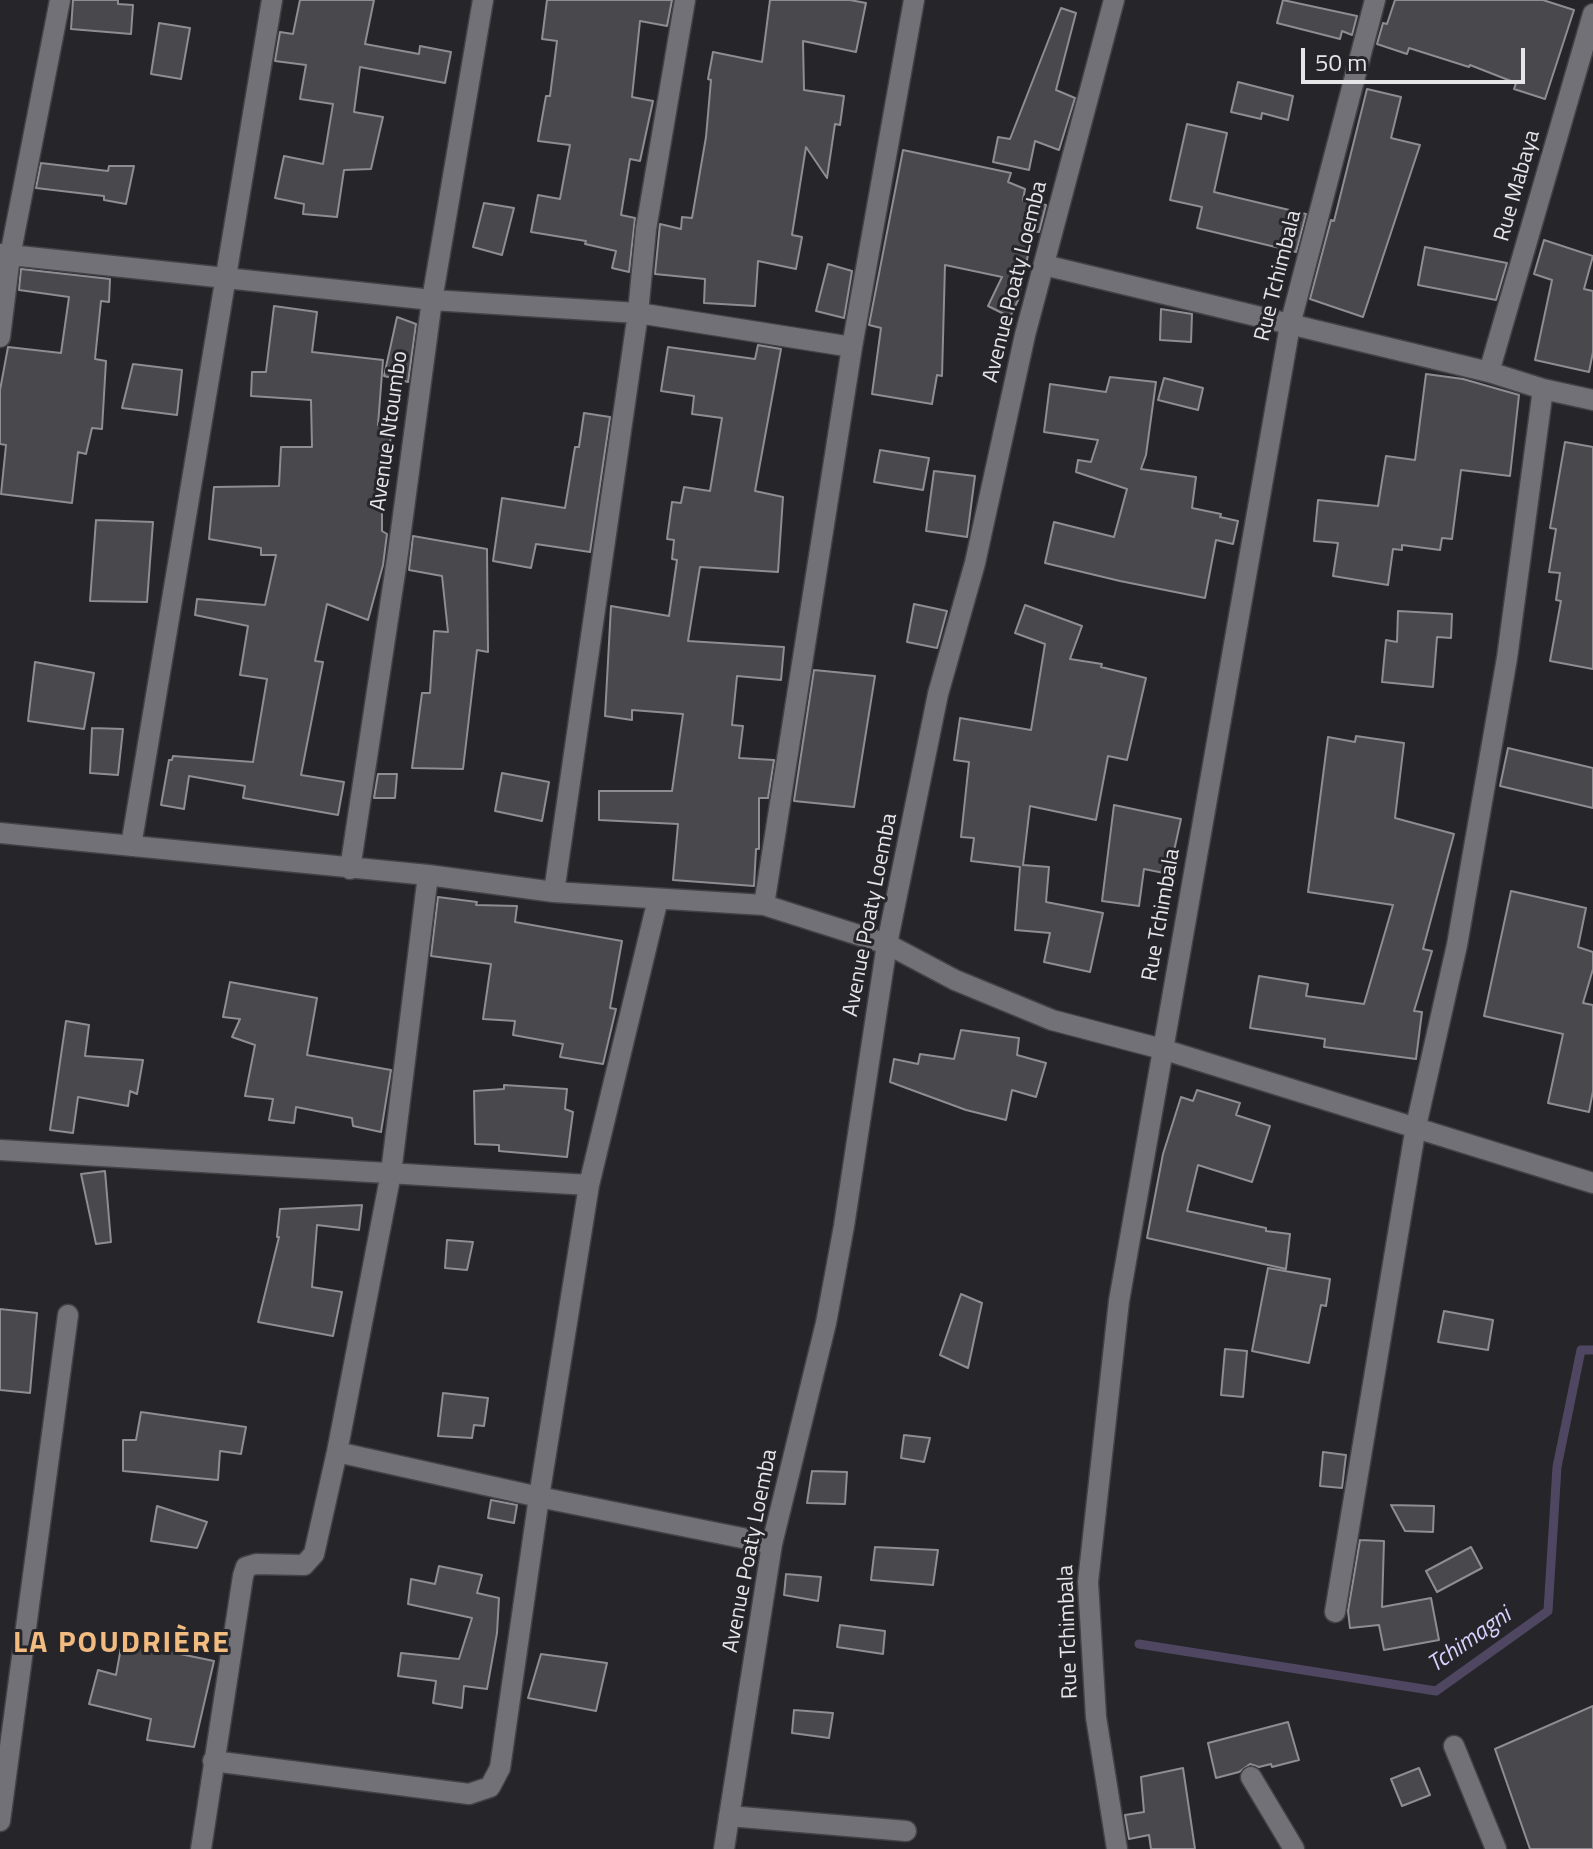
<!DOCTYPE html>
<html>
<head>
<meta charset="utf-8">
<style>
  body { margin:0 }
  #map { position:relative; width:1593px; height:1849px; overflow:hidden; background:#26252a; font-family:"Titillium Web",sans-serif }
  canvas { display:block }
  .scale { position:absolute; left:1301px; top:48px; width:224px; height:36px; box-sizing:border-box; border:4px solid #e6e6e9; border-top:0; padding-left:10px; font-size:24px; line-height:28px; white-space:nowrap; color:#e6e6e9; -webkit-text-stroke:6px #26252a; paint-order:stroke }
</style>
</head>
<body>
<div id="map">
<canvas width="1593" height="1849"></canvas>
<div class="scale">50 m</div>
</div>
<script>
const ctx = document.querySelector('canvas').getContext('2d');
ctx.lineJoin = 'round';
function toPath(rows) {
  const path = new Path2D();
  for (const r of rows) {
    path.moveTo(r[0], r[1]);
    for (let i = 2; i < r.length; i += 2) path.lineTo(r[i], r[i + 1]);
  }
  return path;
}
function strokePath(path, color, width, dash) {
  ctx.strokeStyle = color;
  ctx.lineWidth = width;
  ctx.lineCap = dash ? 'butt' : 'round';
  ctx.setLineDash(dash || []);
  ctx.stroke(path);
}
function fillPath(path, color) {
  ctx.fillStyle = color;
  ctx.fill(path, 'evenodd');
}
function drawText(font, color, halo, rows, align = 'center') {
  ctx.font = font + ' "Titillium Web",sans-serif';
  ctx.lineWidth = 6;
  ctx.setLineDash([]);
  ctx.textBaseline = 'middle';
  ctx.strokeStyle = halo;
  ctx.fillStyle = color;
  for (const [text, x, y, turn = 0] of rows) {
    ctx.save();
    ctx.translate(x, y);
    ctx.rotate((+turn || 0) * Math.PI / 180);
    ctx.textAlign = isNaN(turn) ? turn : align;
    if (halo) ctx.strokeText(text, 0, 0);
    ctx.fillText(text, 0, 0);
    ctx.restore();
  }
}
strokePath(toPath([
  [1139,1644,1436,1691,1548,1611,1557,1467,1581,1350,1593,1350]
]), '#4f4761', 9);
const building = toPath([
  [73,0,118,0,118,4,133,5,131,34,71,29,73,0],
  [300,0,374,0,365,44,419,54,420,46,451,52,445,83,360,67,354,112,383,117,371,169,344,170,337,217,303,214,304,204,275,198,284,156,323,164,333,104,300,99,306,65,275,61,280,32,293,34,300,0],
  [547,0,672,0,667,26,640,21,632,97,653,101,640,161,630,159,621,215,635,218,629,272,612,268,616,251,585,244,586,241,531,232,538,195,560,199,570,145,538,141,546,96,550,96,557,41,542,39,547,0],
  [770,0,850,0,866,3,856,52,803,41,804,90,844,96,840,125,835,124,827,178,806,147,792,235,802,237,796,269,758,261,755,306,704,303,705,279,655,274,660,224,681,229,682,217,692,218,706,137,711,80,708,79,713,52,762,62,770,0],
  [1283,0,1357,16,1352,35,1342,31,1340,39,1277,23,1283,0],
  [1395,0,1543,0,1574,10,1545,99,1514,89,1516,83,1470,65,1469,67,1409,48,1407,54,1377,44,1383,23,1387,24,1395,0],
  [1061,8,1076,13,1056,90,1075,98,1059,150,1035,141,1029,170,993,162,998,137,1010,139,1061,8],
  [159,23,190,28,181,79,151,74,159,23],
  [1238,82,1293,96,1288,120,1262,113,1261,119,1231,112,1238,82],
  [1367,89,1401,97,1391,138,1420,145,1363,317,1310,299,1331,220,1334,221,1367,89],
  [1187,124,1227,133,1214,192,1306,214,1296,252,1197,228,1202,207,1170,200,1187,124],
  [903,150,1011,173,1008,182,1025,189,1023,200,1046,205,1039,232,1033,231,1019,298,1010,317,988,306,1002,277,945,265,942,376,937,375,932,404,872,394,881,328,869,325,903,150],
  [41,163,108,171,109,166,134,166,126,204,104,200,104,196,36,188,41,163],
  [484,203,514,208,502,255,473,247,484,203],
  [1544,240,1593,256,1584,289,1593,291,1593,352,1589,372,1535,360,1552,280,1534,274,1544,240],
  [1425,247,1507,263,1496,300,1418,285,1425,247],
  [828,264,852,271,844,318,816,311,828,264],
  [21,269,110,279,109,302,101,301,95,359,106,361,102,429,92,428,86,454,78,452,72,503,1,494,6,445,0,444,0,390,8,347,61,353,69,297,19,290,21,269],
  [274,306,317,312,312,352,383,360,378,425,392,427,382,508,382,531,387,534,383,565,368,620,327,604,315,661,323,662,301,775,344,782,338,815,243,798,245,786,189,776,184,809,161,805,169,760,172,760,173,756,253,762,267,679,240,675,248,626,195,615,197,599,265,605,276,555,261,555,261,548,209,539,214,487,279,486,281,447,312,447,311,400,251,396,252,372,266,372,274,306],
  [1161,309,1192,314,1191,342,1160,340,1161,309],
  [397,317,416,324,408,382,384,376,397,317],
  [758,345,781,349,755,491,783,497,778,572,700,567,688,641,784,647,781,680,737,676,732,725,743,726,739,758,774,760,768,798,759,798,759,849,756,849,754,886,673,880,678,824,599,820,599,791,672,791,683,714,632,710,632,720,605,716,611,606,669,616,677,560,672,559,674,540,667,539,672,502,681,503,684,487,710,491,722,418,692,414,694,396,661,391,668,347,755,359,758,345],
  [133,364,182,370,177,415,122,408,133,364],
  [1426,374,1463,379,1519,395,1510,476,1461,470,1452,539,1442,538,1440,550,1402,545,1402,550,1393,549,1388,585,1333,576,1338,543,1314,541,1318,500,1378,506,1386,456,1415,460,1426,374],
  [1110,377,1156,382,1146,455,1141,469,1196,477,1192,508,1221,514,1220,517,1238,521,1233,544,1216,540,1205,598,1120,581,1045,563,1054,522,1114,537,1127,489,1076,472,1078,460,1091,462,1098,440,1044,432,1050,384,1106,392,1110,377],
  [1164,378,1203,388,1198,410,1158,400,1164,378],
  [584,413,610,417,590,552,536,544,531,568,493,561,502,498,565,508,575,447,579,447,584,413],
  [1565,442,1593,447,1593,669,1550,661,1561,601,1556,600,1560,573,1549,572,1556,529,1550,528,1565,442],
  [880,450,929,458,923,490,874,482,880,450],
  [934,471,975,476,967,537,926,531,934,471],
  [96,520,153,522,147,602,90,601,96,520],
  [413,536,487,549,488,652,477,650,463,769,412,768,422,693,430,693,434,631,448,632,442,576,409,570,413,536],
  [914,604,947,611,937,648,907,642,914,604],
  [1025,605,1082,626,1070,659,1102,664,1101,667,1146,678,1127,760,1108,756,1096,820,1030,806,1023,865,1049,867,1046,902,1103,913,1090,972,1044,962,1050,933,1015,930,1020,867,971,861,974,838,961,837,969,762,954,760,960,718,1031,730,1045,644,1015,633,1025,605],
  [1398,611,1452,614,1451,638,1437,637,1433,687,1382,682,1386,640,1397,642,1398,611],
  [35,662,94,673,84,729,28,721,35,662],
  [814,670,875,676,854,807,794,801,814,670],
  [92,728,123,729,118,775,90,773,92,728],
  [1356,736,1404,743,1395,818,1454,834,1423,949,1432,951,1414,1011,1422,1012,1416,1059,1324,1047,1325,1039,1250,1028,1259,976,1308,984,1306,996,1364,1004,1393,905,1308,892,1328,737,1355,742,1356,736],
  [1508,748,1593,768,1593,808,1500,786,1508,748],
  [502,773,549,782,542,821,495,811,502,773],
  [378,774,397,774,395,798,374,798,378,774],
  [1114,805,1181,819,1169,874,1144,869,1139,906,1102,901,1114,805],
  [1511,891,1586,908,1578,947,1593,952,1593,969,1583,1003,1593,1005,1593,1091,1589,1112,1548,1103,1563,1034,1484,1016,1511,891],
  [438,897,477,902,476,905,517,906,515,922,622,941,610,1008,616,1009,603,1064,560,1057,563,1044,513,1035,515,1021,483,1019,491,964,431,956,438,897],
  [230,982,317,998,307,1055,391,1070,381,1132,353,1126,352,1118,296,1107,294,1123,269,1120,273,1099,245,1096,255,1045,232,1037,240,1019,223,1017,230,982],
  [66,1021,89,1025,85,1056,143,1060,137,1094,130,1091,128,1106,78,1097,73,1133,50,1130,66,1021],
  [961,1030,1019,1038,1017,1055,1046,1063,1036,1097,1012,1090,1006,1120,966,1110,890,1082,894,1059,918,1064,920,1054,954,1059,961,1030],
  [504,1085,567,1089,565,1109,573,1112,567,1157,499,1151,499,1145,475,1144,474,1091,504,1089,504,1085],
  [1197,1090,1240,1103,1236,1115,1270,1126,1252,1182,1198,1165,1187,1211,1266,1228,1266,1231,1290,1234,1286,1269,1147,1238,1163,1154,1181,1097,1193,1101,1197,1090],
  [105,1171,111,1242,96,1244,81,1174,105,1171],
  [362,1205,359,1230,317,1225,312,1287,342,1292,333,1336,258,1322,279,1237,277,1237,280,1209,362,1205],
  [447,1240,473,1242,467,1270,445,1268,447,1240],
  [1268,1268,1330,1279,1326,1306,1321,1305,1309,1363,1252,1351,1268,1268],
  [961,1294,982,1303,968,1368,940,1355,961,1294],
  [0,1309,37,1313,30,1393,0,1390,0,1309],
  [1444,1311,1493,1320,1488,1350,1438,1342,1444,1311],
  [1225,1349,1247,1351,1243,1397,1221,1395,1225,1349],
  [443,1393,488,1398,484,1426,474,1425,472,1438,438,1436,443,1393],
  [141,1412,246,1427,241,1454,220,1451,218,1480,123,1471,123,1440,136,1440,141,1412],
  [904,1435,930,1438,924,1462,901,1458,904,1435],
  [1323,1452,1346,1455,1342,1488,1320,1486,1323,1452],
  [812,1471,847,1472,845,1504,807,1503,812,1471],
  [491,1500,517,1505,514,1523,488,1518,491,1500],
  [1391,1505,1434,1506,1433,1532,1405,1531,1391,1505],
  [157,1506,207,1522,197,1548,151,1541,157,1506],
  [1360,1540,1384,1541,1382,1607,1431,1598,1439,1640,1384,1650,1379,1625,1350,1628,1348,1611,1360,1540],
  [875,1547,938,1550,933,1585,871,1580,875,1547],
  [1471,1547,1482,1568,1437,1592,1426,1571,1471,1547],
  [439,1566,482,1575,477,1593,499,1598,497,1633,487,1689,464,1686,462,1708,433,1703,436,1681,398,1676,401,1653,459,1659,472,1618,408,1604,411,1579,435,1584,439,1566],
  [786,1574,821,1577,818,1601,784,1595,786,1574],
  [840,1625,885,1631,883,1654,837,1647,840,1625],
  [122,1642,214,1661,194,1747,147,1740,151,1719,89,1704,98,1670,116,1675,122,1642],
  [541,1654,607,1663,596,1711,528,1698,541,1654],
  [1593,1706,1593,1849,1530,1849,1495,1749,1593,1706],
  [794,1710,833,1713,829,1738,792,1733,794,1710],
  [1288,1722,1299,1760,1272,1767,1271,1764,1259,1767,1250,1764,1239,1772,1216,1778,1208,1743,1288,1722],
  [1183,1768,1195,1849,1151,1849,1149,1835,1129,1839,1125,1815,1144,1812,1141,1777,1183,1768],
  [1419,1768,1430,1795,1402,1806,1391,1779,1419,1768]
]);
fillPath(building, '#49484d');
strokePath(building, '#8e8d93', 2);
const street = toPath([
  [0,254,432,300,638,313,852,347],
  [1044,265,1489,372,1543,389,1593,400],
  [0,337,10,256,60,0],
  [1489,372,1593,14],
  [0,833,428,875,554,892,764,905,887,944,955,980,1052,1020,1162,1049,1593,1183],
  [131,846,272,0],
  [350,869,398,553,432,300,483,0],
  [554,892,638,313,646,229,685,0],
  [764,905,852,347,914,0],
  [0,1150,589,1185],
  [337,1452,539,1497,772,1544],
  [1335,1612,1416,1126,1457,945,1507,658,1543,389],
  [1454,1746,1496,1849],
  [213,1761,469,1794,490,1787,500,1768,539,1497,589,1185,658,899],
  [1251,1777,1294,1849],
  [729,1816,906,1831],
  [0,1821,68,1315],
  [201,1849,243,1576,246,1567,256,1564,304,1565,314,1554,337,1452,391,1173,428,875],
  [724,1849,772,1544,826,1323,844,1226,887,944,938,694,975,563,1025,335,1114,0],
  [1117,1849,1096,1717,1088,1582,1119,1301,1290,325,1375,0]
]);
strokePath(street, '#434246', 23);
strokePath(street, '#727177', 20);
drawText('22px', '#e6e6e9', '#26252a', [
  ["Rue Mabaya",1518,186,-74],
  ["Rue Tchimbala",1279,276,-76],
  ["Avenue Poaty Loemba",1016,282,-76],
  ["Avenue Ntoumbo",390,431,-82],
  ["Avenue Poaty Loemba",871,915,-79],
  ["Rue Tchimbala",1162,915,-80],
  ["Avenue Poaty Loemba",751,1551,-79],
  ["Rue Tchimbala",1069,1632,-92]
]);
drawText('italic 24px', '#d7d1fd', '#26252a', [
  ["Tchimagni",1470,1641,-35]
]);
ctx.letterSpacing = '2px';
drawText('bold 30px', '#f2bb7f', '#26252a', [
  ["LA POUDRIÈRE",122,1645]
]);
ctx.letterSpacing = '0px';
</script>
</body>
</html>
